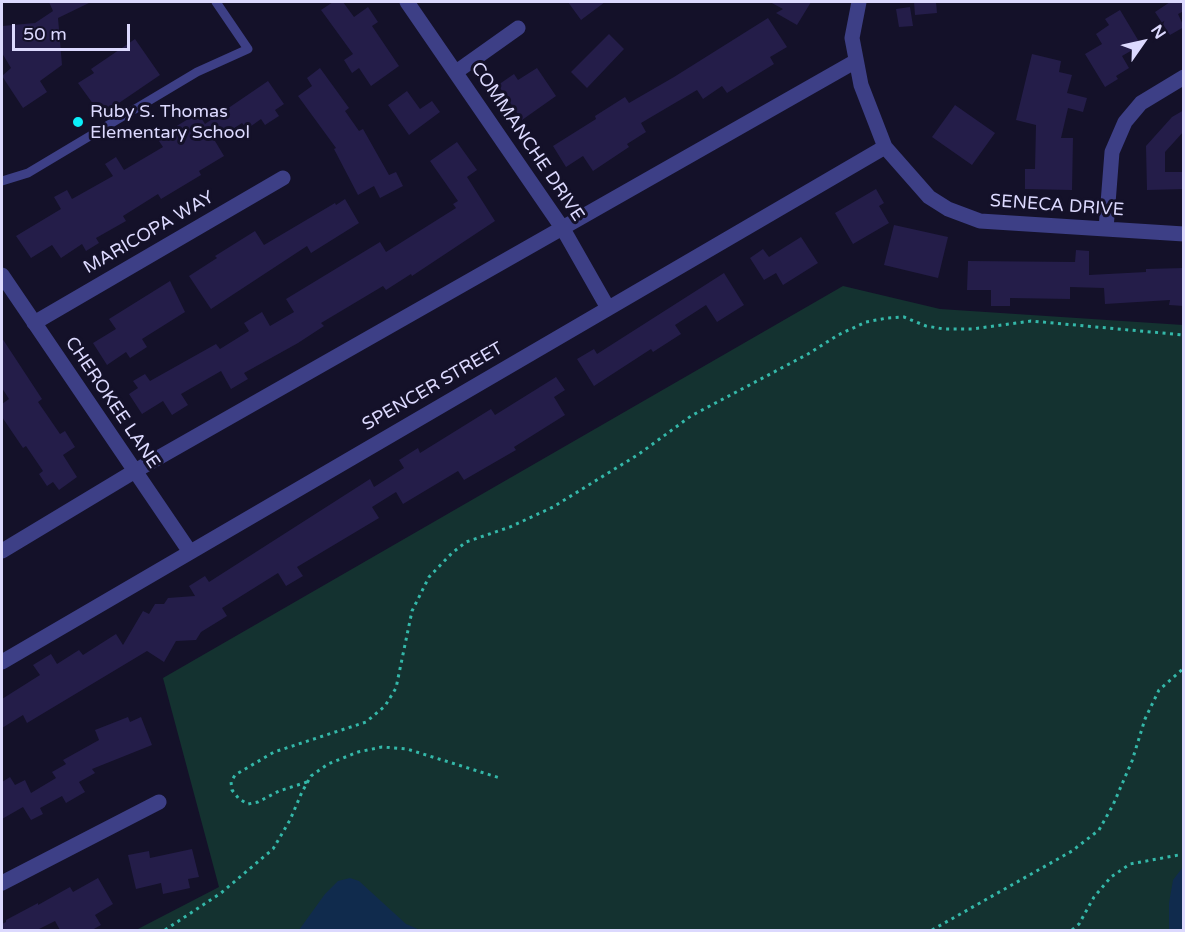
<!DOCTYPE html>
<html>
<head>
<meta charset="utf-8">
<style>
  body { margin:0 }
  #map { position:relative; width:1185px; height:932px; overflow:hidden; background:#141129; font-family:"Varela Round",sans-serif }
  canvas { display:block }
  .frame { position:absolute; inset:0; border:3px solid #dcd9fe; pointer-events:none }
  .north { position:absolute; left:1113px; top:12px; width:60px; height:60px; -webkit-text-stroke:4px #141129; paint-order:stroke; rotate:56deg; font-size:16px; font-weight:700; line-height:24px; text-align:center; color:#dcd9fe }
  .north::after { content:''; display:block; margin:auto; width:21px; height:27px; background:#dcd9fe; clip-path:polygon(50% 0,100% 100%,50% 72%,0 100%) }
  .scale { position:absolute; left:12px; top:24px; width:118px; height:27px; box-sizing:border-box; border:3px solid #dcd9fe; border-top:0; padding-left:8px; font-size:18px; line-height:21px; white-space:nowrap; color:#dcd9fe; -webkit-text-stroke:4px #141129; paint-order:stroke }
</style>
</head>
<body>
<div id="map">
<canvas width="1185" height="932"></canvas>
<div class="frame"></div>
<div class="north">N</div>
<div class="scale">50 m</div>
</div>
<script>
const ctx = document.querySelector('canvas').getContext('2d');
ctx.lineJoin = 'round';
function fillPath(path, color) {
  ctx.fillStyle = color;
  ctx.fill(path, 'evenodd');
}
function toPath(rows) {
  const path = new Path2D();
  for (const r of rows) {
    path.moveTo(r[0], r[1]);
    for (let i = 2; i < r.length; i += 2) path.lineTo(r[i], r[i + 1]);
  }
  return path;
}
function strokePath(path, color, width, dash) {
  ctx.strokeStyle = color;
  ctx.lineWidth = width;
  ctx.lineCap = dash ? 'butt' : 'round';
  ctx.setLineDash(dash || []);
  ctx.stroke(path);
}
function drawText(font, color, halo, rows, align = 'center') {
  ctx.font = font + ' "Varela Round",sans-serif';
  ctx.lineWidth = 6;
  ctx.setLineDash([]);
  ctx.textBaseline = 'middle';
  ctx.strokeStyle = halo;
  ctx.fillStyle = color;
  for (const [text, x, y, turn = 0] of rows) {
    ctx.save();
    ctx.translate(x, y);
    ctx.rotate((+turn || 0) * Math.PI / 180);
    ctx.textAlign = isNaN(turn) ? turn : align;
    if (halo) ctx.strokeText(text, 0, 0);
    ctx.fillText(text, 0, 0);
    ctx.restore();
  }
}
fillPath(toPath([
  [843,286,940,309,1183,325,1183,930,136,930,219,887,163,678]
]), '#143230');
fillPath(toPath([
  [1183,867,1183,930,1169,930,1169,903,1173,880],
  [350,878,359,881,406,924,420,930,430,930,299,930,325,894,338,881]
]), '#102b4d');
fillPath(toPath([
  [49,2,91,2,58,18,62,65,40,81,47,92,23,108,2,76,11,68,2,53,2,26,35,23,53,11],
  [333,2,343,2,354,17,368,7,378,22,372,26,399,66,371,86,359,68,352,73,344,60,353,54,321,10],
  [568,2,605,2,581,20],
  [770,2,811,2,797,25,776,13,783,9],
  [914,2,936,2,937,13,915,15],
  [1170,2,1184,2,1184,11,1178,14,1184,27,1170,35,1155,12],
  [910,7,913,26,899,27,896,9],
  [1120,10,1141,45,1122,56,1129,68,1116,76,1118,79,1105,87,1085,54,1102,44,1096,34,1109,25,1105,19],
  [768,18,787,47,770,57,774,64,727,93,722,86,703,99,697,90,641,123,646,132,627,144,629,147,593,171,583,156,566,167,553,146,596,119,595,116,625,97,629,103,674,77],
  [609,34,624,49,587,88,571,72],
  [135,39,160,75,116,105,118,109,104,119,78,83,94,73,91,69],
  [1032,54,1061,61,1059,72,1072,75,1067,93,1087,98,1083,112,1068,108,1061,138,1073,138,1072,190,1025,189,1025,169,1035,169,1036,125,1016,120],
  [320,68,349,108,345,111,359,131,363,129,389,175,396,172,403,186,380,198,374,186,358,195,334,149,336,148,298,96,312,86,307,78],
  [537,68,556,96,522,120,498,85,514,74,518,80],
  [268,81,284,104,275,110,279,116,265,125,261,119,247,129,242,123,215,141,224,156,199,171,201,175,161,199,158,194,123,216,126,221,96,238,99,243,86,251,82,244,61,258,52,245,31,258,16,236,61,209,54,197,67,190,72,199,113,176,105,164,116,157,124,170,163,147,157,138,198,113,205,124],
  [407,91,420,109,432,101,440,112,409,135,388,105],
  [955,105,995,133,972,165,932,137],
  [1184,110,1184,131,1165,152,1165,172,1184,172,1184,189,1147,190,1146,146,1172,117],
  [457,142,477,170,467,177,495,221,412,276,411,274,386,290,383,286,321,323,324,326,298,343,244,373,248,379,231,389,221,371,181,394,188,405,172,415,163,401,142,414,129,394,138,388,133,381,145,374,150,381,216,344,220,349,249,331,244,323,262,312,270,326,294,312,286,299,380,242,386,252,456,208,453,204,458,201,430,161],
  [876,189,884,203,879,206,889,223,853,244,835,213],
  [345,199,359,223,311,253,307,246,211,309,189,276,217,258,215,256,255,231,264,245,335,203,336,205],
  [894,225,948,237,938,278,884,265],
  [801,237,818,263,783,285,776,273,764,280,750,258,763,249,769,257],
  [1076,250,1089,251,1089,275,1146,272,1146,269,1184,268,1184,306,1169,305,1170,300,1105,304,1104,288,1070,287,1070,299,1010,298,1010,306,991,306,991,290,967,290,968,261,1075,262],
  [724,273,744,305,717,322,706,305,675,325,681,334,653,352,651,349,594,386,577,359,594,349,597,354],
  [170,281,185,312,142,339,147,347,130,358,126,352,107,365,93,343,116,329,109,319],
  [2,338,42,399,38,402,60,434,65,431,75,447,63,455,77,477,59,490,53,482,47,486,39,474,43,471,26,446,23,448,2,417,2,404,9,399,2,388],
  [556,377,565,390,554,397,565,415,514,447,516,450,464,480,458,471,403,504,396,492,372,507,379,518,297,567,303,576,286,586,278,573,222,608,227,616,201,632,196,640,176,641,164,662,147,651,27,723,23,715,2,728,2,699,40,675,33,665,51,654,57,664,79,650,83,655,116,634,123,645,143,611,149,614,155,604,164,604,168,598,195,596,189,586,205,576,209,582,370,479,374,487,404,468,399,460,418,448,420,453,491,409,495,415],
  [128,717,130,722,141,717,152,745,92,769,95,773,79,782,85,792,66,803,62,796,40,808,43,814,31,820,23,807,2,819,2,782,10,777,15,785,25,780,31,793,56,778,52,772,66,764,63,760,99,740,95,730],
  [192,849,199,877,188,879,190,888,163,894,161,883,136,889,128,855,149,851,150,858],
  [98,878,113,904,95,915,101,925,92,930,60,930,55,921,37,930,2,930,2,924,6,922,6,920,38,903,38,905,70,887,73,892]
]), '#241d49');
strokePath(toPath([
  [307,782,279,791,258,802,248,804,239,799,232,790,231,782,235,775,274,752,366,722,385,706,396,688,412,611,429,577,452,553,466,542,510,527,553,507,639,454,691,416,808,354,838,335,866,322,887,318,904,317,926,326,944,329,972,329,1031,321,1184,335],
  [165,930,221,893,273,849,290,820,302,792,311,776,328,764,358,752,382,747,407,749,500,778],
  [932,930,1072,851,1099,830,1113,805,1132,761,1145,719,1159,690,1184,668],
  [1072,930,1079,924,1094,897,1111,877,1130,864,1184,854]
]), '#34b8a9', 3, [3, 4.5]);
strokePath(toPath([
  [2,181,28,173,197,72,248,49,216,2]
]), '#3d3f86', 9);
strokePath(toPath([
  [407,2,563,229,608,308],
  [859,2,852,38,861,85,885,147,929,197,948,209,980,221,1184,234],
  [456,72,518,28],
  [1106,229,1112,152,1125,122,1141,103,1184,77],
  [2,275,190,552],
  [34,323,283,178],
  [2,551,135,471,856,61],
  [2,662,885,147],
  [2,883,159,802]
]), '#3d3f86', 15);
for (const [x, y, r, color] of [
  [78,122,6,"#0beef9"]
]) {
  const dot = new Path2D();
  dot.arc(x, y, r, 0, 2 * Math.PI);
  ctx.fillStyle = color;
  ctx.fill(dot);
  strokePath(dot, '#141129', 2);
}
drawText('18px', '#dcd9fe', '#141129', [
  ["Ruby S. Thomas",90,112],
  ["Elementary School",90,133]
], 'left');
drawText('18px', '#dcd9fe', '#141129', [
  ["COMMANCHE DRIVE",527,142,56],
  ["SENECA DRIVE",1057,206,4],
  ["MARICOPA WAY",149,233,-30],
  ["SPENCER STREET",433,387,-30],
  ["CHEROKEE LANE",112,403,56]
]);
</script>
</body>
</html>
